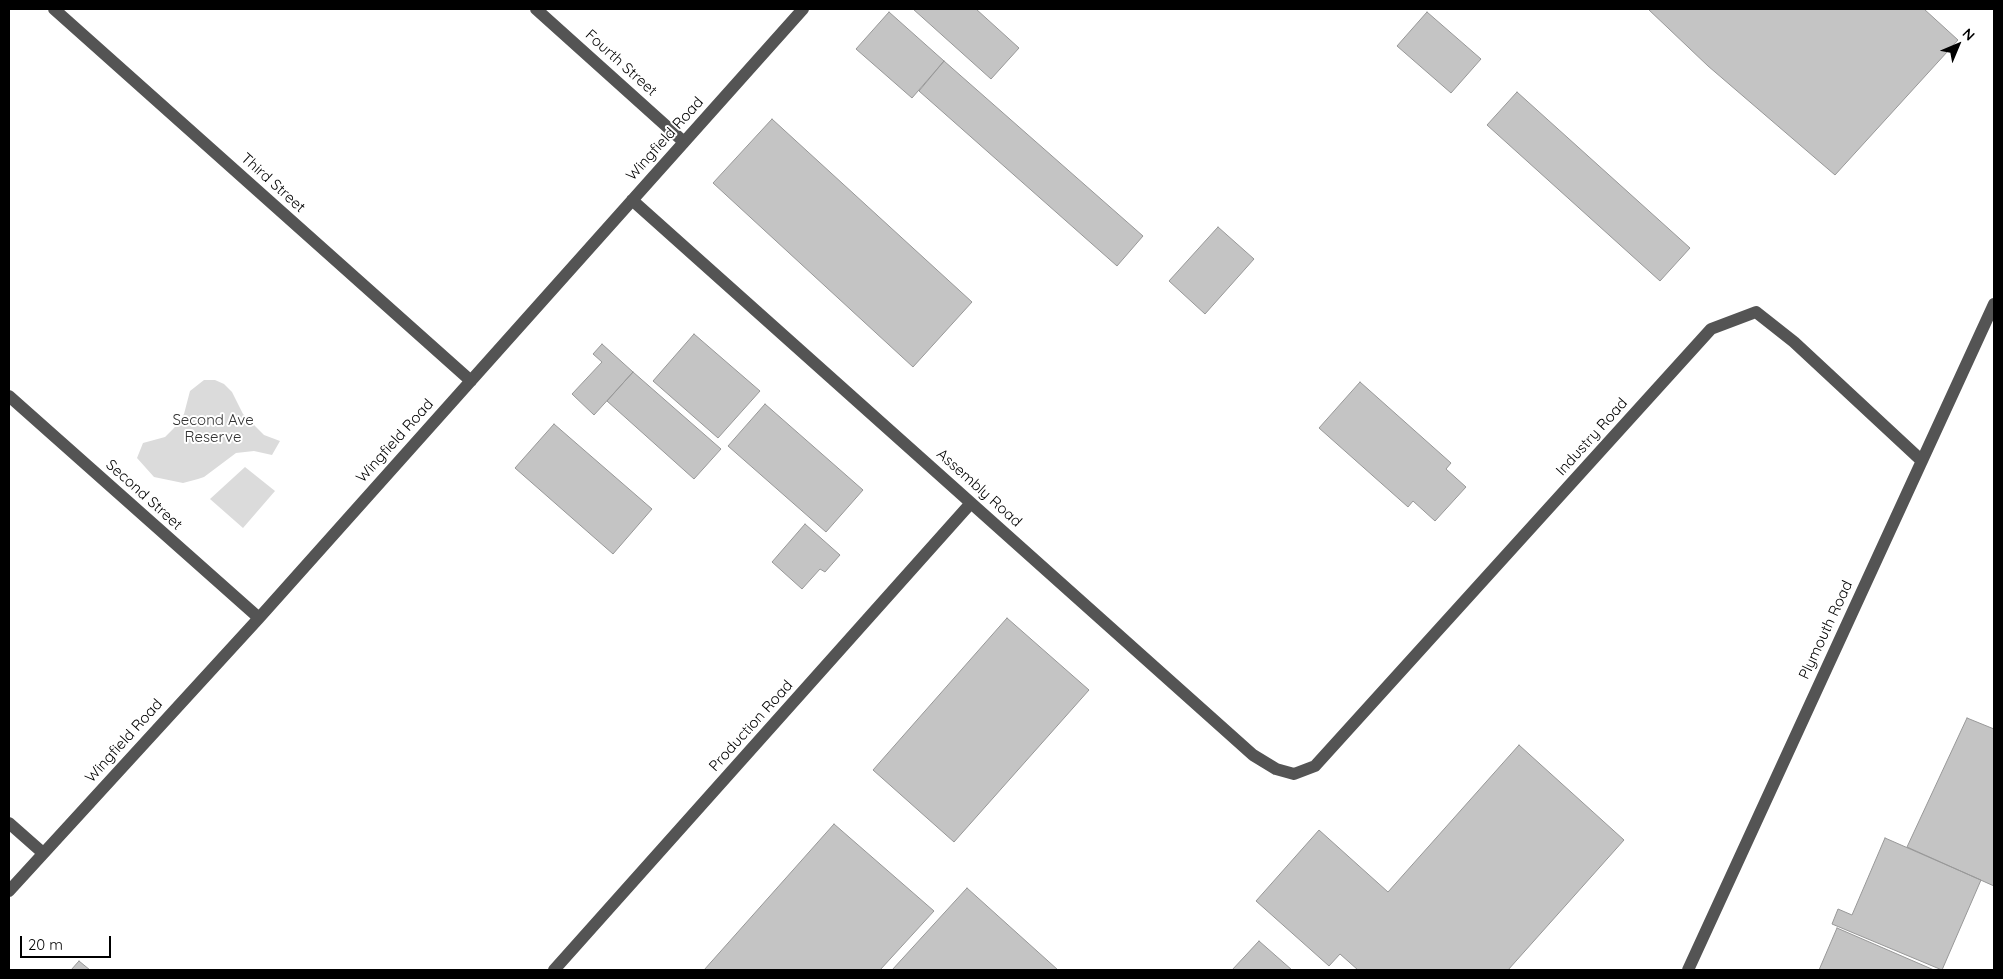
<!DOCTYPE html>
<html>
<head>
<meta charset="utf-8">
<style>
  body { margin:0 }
  #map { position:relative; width:2003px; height:979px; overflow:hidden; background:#fff; font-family:Quicksand,sans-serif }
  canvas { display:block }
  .frame { position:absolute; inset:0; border:10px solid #000; pointer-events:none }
  .north { position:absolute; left:1933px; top:20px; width:50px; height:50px; -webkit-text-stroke:4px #fff; paint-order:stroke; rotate:45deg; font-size:14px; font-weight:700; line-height:20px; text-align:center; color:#000 }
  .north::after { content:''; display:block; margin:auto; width:18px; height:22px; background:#000; clip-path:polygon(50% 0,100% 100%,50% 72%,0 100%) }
  .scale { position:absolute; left:20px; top:936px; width:91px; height:22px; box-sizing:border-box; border:2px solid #000; border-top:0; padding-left:6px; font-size:15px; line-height:18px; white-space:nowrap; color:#000; -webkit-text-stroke:4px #fff; paint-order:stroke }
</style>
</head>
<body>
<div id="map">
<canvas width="2003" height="979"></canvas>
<div class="frame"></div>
<div class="north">N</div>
<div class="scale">20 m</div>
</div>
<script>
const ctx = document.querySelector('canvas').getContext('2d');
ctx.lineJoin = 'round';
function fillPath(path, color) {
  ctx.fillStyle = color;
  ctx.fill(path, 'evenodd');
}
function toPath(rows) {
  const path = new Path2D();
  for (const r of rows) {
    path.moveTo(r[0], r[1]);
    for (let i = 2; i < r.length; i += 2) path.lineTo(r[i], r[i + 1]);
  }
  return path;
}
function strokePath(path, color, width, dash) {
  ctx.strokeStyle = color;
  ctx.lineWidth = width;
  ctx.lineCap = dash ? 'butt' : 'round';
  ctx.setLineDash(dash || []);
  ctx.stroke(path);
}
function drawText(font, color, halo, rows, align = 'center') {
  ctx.font = font + ' Quicksand,sans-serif';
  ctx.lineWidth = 4;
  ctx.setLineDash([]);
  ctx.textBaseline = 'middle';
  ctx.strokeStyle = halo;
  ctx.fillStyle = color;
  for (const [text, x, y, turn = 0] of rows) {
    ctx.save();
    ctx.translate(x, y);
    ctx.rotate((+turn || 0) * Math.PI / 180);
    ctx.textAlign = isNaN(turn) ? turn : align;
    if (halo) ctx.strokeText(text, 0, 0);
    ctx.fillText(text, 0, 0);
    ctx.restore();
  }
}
fillPath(toPath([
  [204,380,215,380,224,384,232,392,243,414,264,435,280,441,272,455,254,451,236,453,204,477,198,479,183,483,154,477,137,458,143,443,165,437,174,428,184,414,190,391],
  [245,467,275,491,243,528,210,499]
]), '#dbdbdb');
const building = toPath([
  [913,9,976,9,1019,48,991,79,913,9],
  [1648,9,1924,9,1958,40,1835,175,1708,66,1648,9],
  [889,12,944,61,912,98,856,49,889,12],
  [1427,12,1481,59,1451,93,1397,46,1427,12],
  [944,61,1143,236,1117,266,919,91,944,61],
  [1517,92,1690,248,1660,281,1487,125,1517,92],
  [772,119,972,302,913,367,713,183,772,119],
  [1218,227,1254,259,1205,314,1169,281,1218,227],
  [694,334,760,391,718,438,653,381,694,334],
  [602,344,633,372,594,415,572,394,602,362,593,354,602,344],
  [633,372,721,449,694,479,607,401,633,372],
  [1360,382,1451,463,1446,469,1466,487,1435,521,1413,501,1408,507,1319,428,1360,382],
  [765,404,863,490,826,532,728,446,765,404],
  [554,424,652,509,613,554,515,468,554,424],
  [805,524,840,555,825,572,820,569,802,589,772,562,805,524],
  [1007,618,1089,690,954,842,873,770,1007,618],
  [1967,718,1994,729,1994,886,1907,847,1967,718],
  [1519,745,1624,840,1508,970,1358,970,1340,954,1329,966,1256,901,1319,830,1388,892,1519,745],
  [834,824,934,911,880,970,704,970,834,824],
  [1885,838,1981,880,1942,970,1832,924,1838,909,1852,915,1885,838],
  [967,888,1058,970,892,970,967,888],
  [1837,928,1934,970,1819,970,1837,928],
  [1259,941,1292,970,1232,970,1259,941],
  [79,961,90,970,71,970,79,961]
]);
fillPath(building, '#c4c4c4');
strokePath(building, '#989898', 1);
strokePath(toPath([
  [54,9,471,381],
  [536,9,684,142],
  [632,200,1253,755,1276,769,1294,774,1315,766,1711,329,1756,312,1794,342,1922,461],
  [9,396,259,618],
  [9,823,43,853],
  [9,891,259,618,803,9],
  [554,970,971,503],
  [1688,970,1994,304]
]), '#545454', 12);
drawText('15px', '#000', '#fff', [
  ["Fourth Street",621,63,42],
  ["Wingfield Road",665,139,-48],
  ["Third Street",273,183,42],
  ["Industry Road",1592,437,-48],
  ["Wingfield Road",395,441,-48],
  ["Assembly Road",979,488,42],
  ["Second Street",144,495,42],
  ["Plymouth Road",1826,630,-65],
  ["Production Road",751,726,-48],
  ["Wingfield Road",124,741,-48]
]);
drawText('15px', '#323232', '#fff', [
  ["Second Ave",213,420],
  ["Reserve",213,437]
]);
</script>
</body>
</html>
